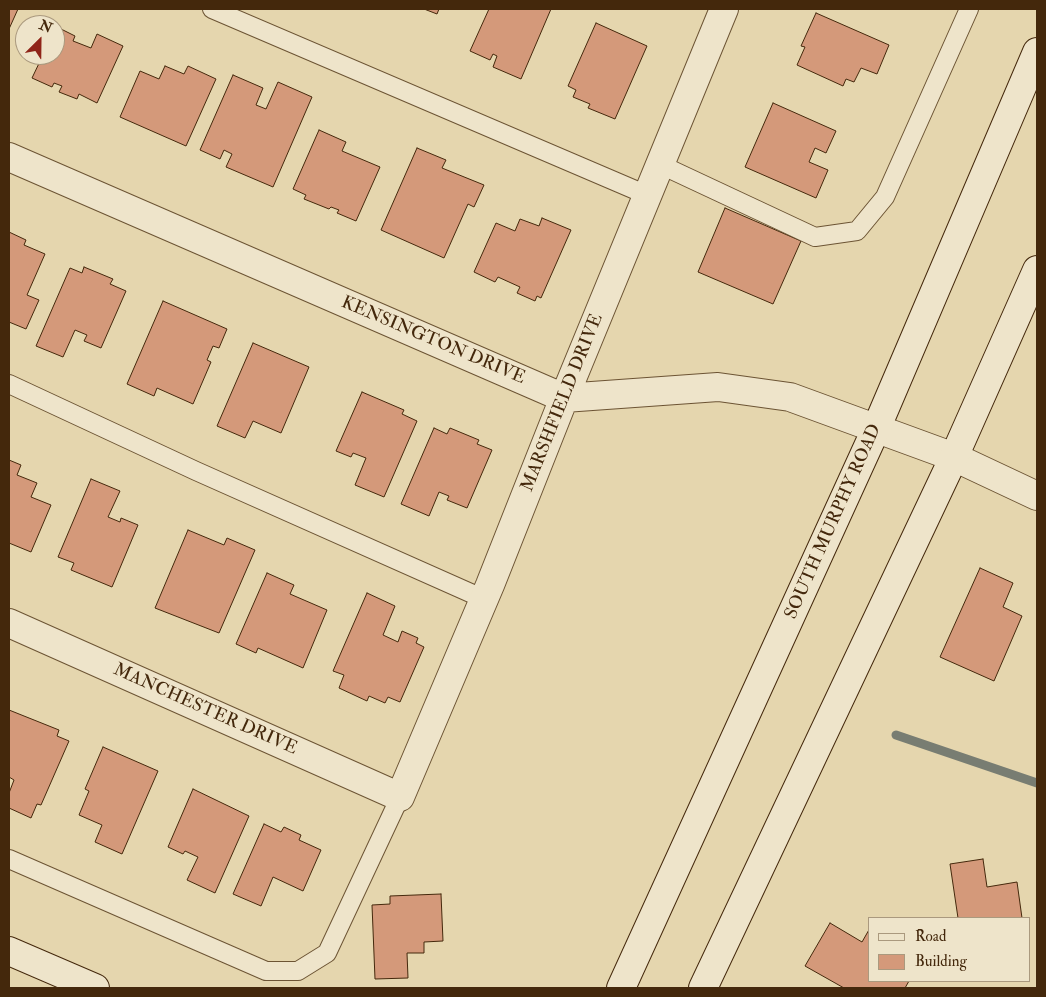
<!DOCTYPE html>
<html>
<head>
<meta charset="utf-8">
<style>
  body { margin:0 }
  #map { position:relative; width:1046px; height:997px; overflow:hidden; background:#e5d6ae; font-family:"IM FELL Double Pica",serif }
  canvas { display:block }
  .frame { position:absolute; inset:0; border:10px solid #44280c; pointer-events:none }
  .legend { position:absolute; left:868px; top:917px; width:162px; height:65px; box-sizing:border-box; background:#eee4ca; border:1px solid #aa997e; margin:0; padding:6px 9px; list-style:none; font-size:15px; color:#44280c }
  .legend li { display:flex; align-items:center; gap:10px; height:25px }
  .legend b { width:25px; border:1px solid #aa997e }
  .north { position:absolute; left:15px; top:15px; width:50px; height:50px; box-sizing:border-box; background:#eee4ca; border:1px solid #aa997e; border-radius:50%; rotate:23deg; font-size:14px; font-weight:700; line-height:20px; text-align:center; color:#44280c }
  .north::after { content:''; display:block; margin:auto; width:18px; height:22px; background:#8f2418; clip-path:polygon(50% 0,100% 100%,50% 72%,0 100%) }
</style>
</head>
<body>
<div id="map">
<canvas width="1046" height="997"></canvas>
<div class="frame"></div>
<ul class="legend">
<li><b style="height:6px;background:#eee4ca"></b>Road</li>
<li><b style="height:14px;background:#d4997a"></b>Building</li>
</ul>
<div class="north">N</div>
</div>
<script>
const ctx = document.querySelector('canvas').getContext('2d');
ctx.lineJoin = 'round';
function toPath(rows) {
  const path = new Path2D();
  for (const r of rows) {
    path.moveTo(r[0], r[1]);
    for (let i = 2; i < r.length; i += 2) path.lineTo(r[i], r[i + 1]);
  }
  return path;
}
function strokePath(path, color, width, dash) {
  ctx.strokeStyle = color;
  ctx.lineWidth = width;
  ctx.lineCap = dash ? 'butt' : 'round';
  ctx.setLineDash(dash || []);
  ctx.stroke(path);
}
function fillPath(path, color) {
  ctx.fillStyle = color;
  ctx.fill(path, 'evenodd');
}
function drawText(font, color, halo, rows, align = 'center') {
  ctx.font = font + ' "IM FELL Double Pica",serif';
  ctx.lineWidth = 4.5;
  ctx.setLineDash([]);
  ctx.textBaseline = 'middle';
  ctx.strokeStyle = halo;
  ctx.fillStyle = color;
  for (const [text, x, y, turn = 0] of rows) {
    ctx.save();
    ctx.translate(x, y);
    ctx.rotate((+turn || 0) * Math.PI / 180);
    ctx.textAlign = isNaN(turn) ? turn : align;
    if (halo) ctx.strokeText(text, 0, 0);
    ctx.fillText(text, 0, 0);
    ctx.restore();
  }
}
strokePath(toPath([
  [896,735,1037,783]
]), '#787d72', 9);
const building = toPath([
  [9,9,18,9,9,29,9,9],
  [424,9,439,9,437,14,424,9],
  [489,9,551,9,521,79,493,67,497,56,493,54,490,60,470,51,489,9],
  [816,13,889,45,877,74,861,68,854,82,846,79,843,86,797,65,805,47,801,46,816,13],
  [596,23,647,46,615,119,588,108,590,104,573,97,576,90,568,86,596,23],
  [55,26,75,36,73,41,91,48,97,34,123,46,97,103,79,94,77,99,59,92,62,86,54,83,52,87,32,78,43,55,55,55,55,26],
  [165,66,184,74,188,66,216,79,186,146,120,117,140,71,159,79,165,66],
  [233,75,263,88,256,105,266,109,278,82,312,97,273,187,226,167,232,154,224,150,220,159,200,150,233,75],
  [773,103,836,131,826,153,815,148,809,162,828,170,816,198,745,167,773,103],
  [319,130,346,142,342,151,380,167,356,221,337,213,339,210,331,207,329,209,304,199,306,195,293,189,319,130],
  [417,148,446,160,442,168,484,185,474,207,468,204,444,258,381,230,417,148],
  [725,208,801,241,773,304,698,272,725,208],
  [542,218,571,230,541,298,537,296,535,301,517,293,520,287,498,277,495,282,474,272,496,223,515,231,520,219,539,226,542,218],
  [9,232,26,240,24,245,45,254,27,295,39,300,26,329,9,322,9,232],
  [84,267,113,279,110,284,126,291,101,348,84,341,87,335,75,330,63,357,36,346,70,268,82,273,84,267],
  [163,301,227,329,219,348,213,346,207,360,211,362,193,404,157,388,154,396,127,384,163,301],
  [253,343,309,367,281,433,253,421,245,438,217,426,253,343],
  [362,392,404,410,402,414,417,421,384,497,355,485,366,458,353,453,351,457,336,451,362,392],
  [434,428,447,434,450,428,479,440,477,444,492,450,467,508,447,500,449,496,439,492,429,516,401,504,434,428],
  [9,460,21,465,17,475,37,483,31,497,51,505,31,552,9,543,9,460],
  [91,479,120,491,108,517,120,522,121,518,138,525,112,587,71,570,74,563,58,557,91,479],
  [188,530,224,545,227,538,255,550,219,633,155,608,188,530],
  [980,568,1013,583,1003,607,1022,616,994,681,940,657,980,568],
  [267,573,294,585,290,594,327,610,303,668,258,648,256,653,236,644,267,573],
  [367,593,395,606,383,635,398,642,402,631,418,638,416,643,424,647,400,702,388,697,385,703,369,696,367,701,339,688,344,675,333,671,367,593],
  [9,710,59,730,57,736,69,741,41,805,37,804,31,818,9,808,9,793,14,780,9,777,9,710],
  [103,747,158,771,122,854,95,842,102,825,79,815,89,791,85,789,103,747],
  [193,789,249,816,215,893,187,880,198,857,185,851,183,854,168,847,193,789],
  [264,824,281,832,284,827,301,835,299,840,321,850,303,891,273,877,261,906,233,894,264,824],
  [983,859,987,887,1017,882,1022,918,958,918,950,864,983,859],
  [441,894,443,941,424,942,424,953,407,953,408,978,375,979,372,905,390,904,390,896,441,894],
  [830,923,862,942,870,928,870,981,909,981,905,988,844,988,805,966,830,923]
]);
fillPath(building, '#d4997a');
strokePath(building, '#44280c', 1);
const lane = toPath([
  [212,9,647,195],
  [659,164,815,237,857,231,885,197,969,9],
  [9,384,196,471,484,599],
  [9,859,266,971,298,971,327,953,400,797]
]);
const street = toPath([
  [9,157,564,398,718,387,790,397,954,457,1037,496],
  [9,623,400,797,490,585,564,398,724,9]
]);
const secondary = toPath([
  [9,951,95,988],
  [621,988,876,429,1037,52],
  [703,988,954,457,1037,270]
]);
strokePath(lane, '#6c5434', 20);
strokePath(street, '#6c5434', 30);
strokePath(secondary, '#44280c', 30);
strokePath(lane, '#eee4ca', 18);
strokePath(street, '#eee4ca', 28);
strokePath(secondary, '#eee4ca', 28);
drawText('18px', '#44280c', '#eee4ca', [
  ["KENSINGTON DRIVE",433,341,23],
  ["MARSHFIELD DRIVE",563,403,-68],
  ["SOUTH MURPHY ROAD",834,522,-66],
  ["MANCHESTER DRIVE",205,710,24]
]);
</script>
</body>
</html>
